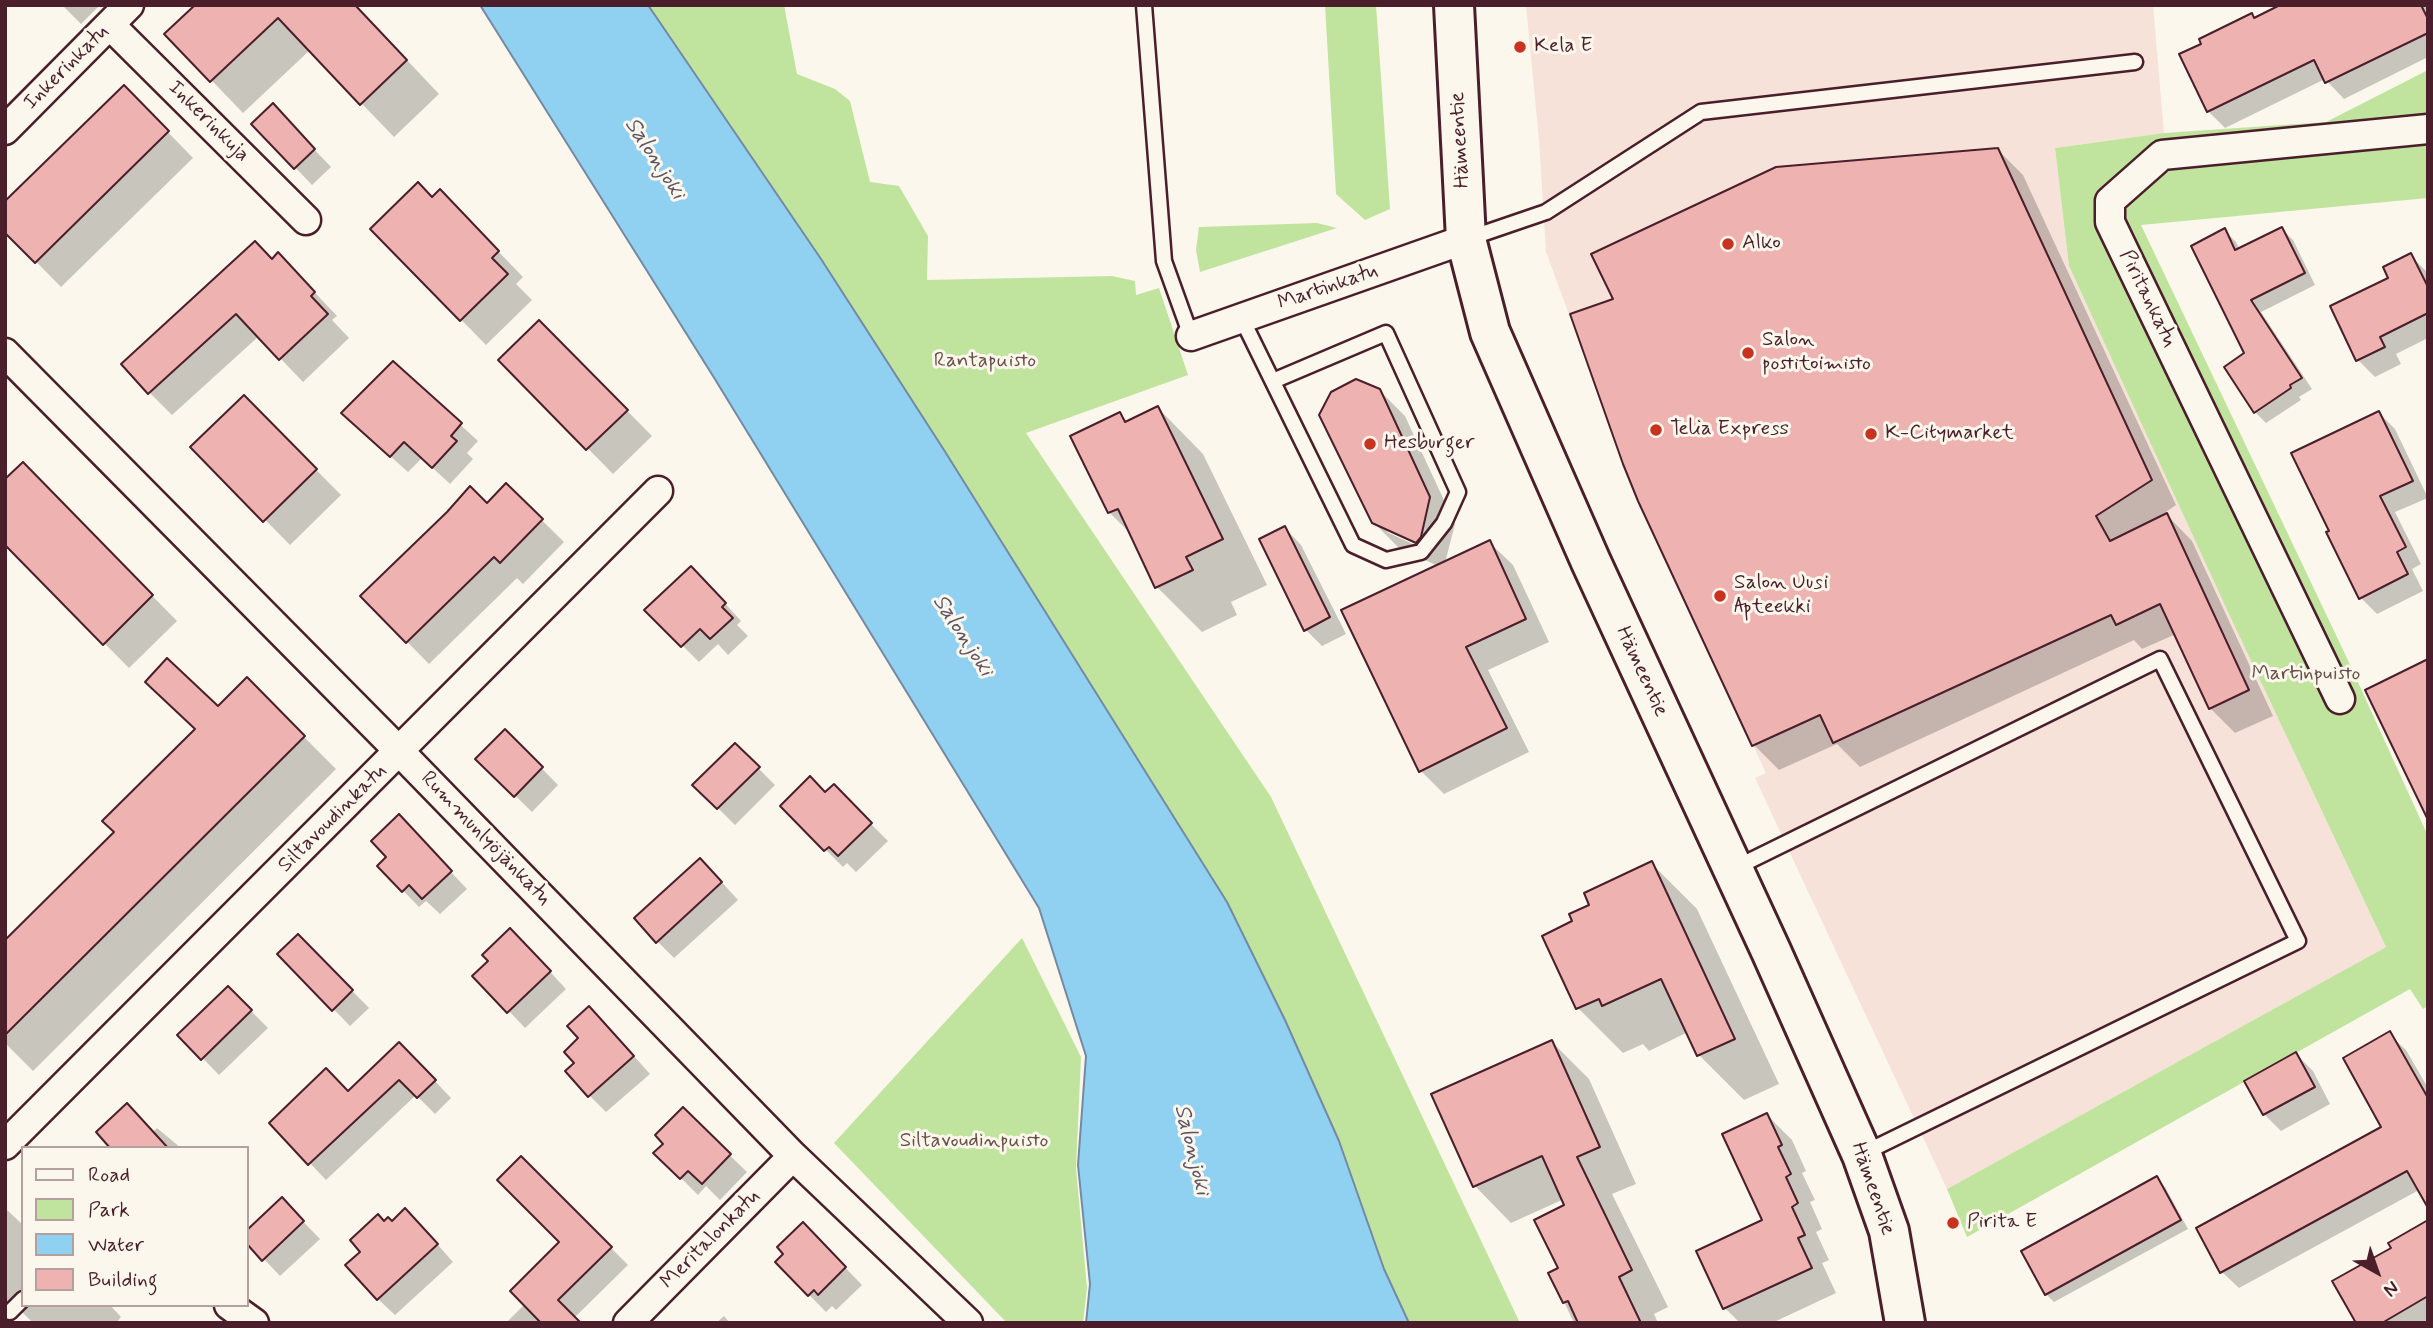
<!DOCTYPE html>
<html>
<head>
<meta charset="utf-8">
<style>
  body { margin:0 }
  #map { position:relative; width:2433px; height:1328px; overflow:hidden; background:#fbf7ec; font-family:Mynerve,sans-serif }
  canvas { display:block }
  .frame { position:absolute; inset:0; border:7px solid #4a1f2b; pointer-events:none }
  .legend { position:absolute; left:21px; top:1146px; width:228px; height:161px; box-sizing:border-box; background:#fbf7ec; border:2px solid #b4a19f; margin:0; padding:9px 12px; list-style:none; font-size:21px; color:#4a1f2b }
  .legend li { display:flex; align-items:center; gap:14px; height:35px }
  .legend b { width:35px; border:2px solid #b4a19f }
  .north { position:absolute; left:2342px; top:1237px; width:70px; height:70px; -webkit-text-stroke:5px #fbf7ec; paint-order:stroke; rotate:140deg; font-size:19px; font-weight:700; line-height:28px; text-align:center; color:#4a1f2b }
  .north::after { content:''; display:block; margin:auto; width:24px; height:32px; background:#4a1f2b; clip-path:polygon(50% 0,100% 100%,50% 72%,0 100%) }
</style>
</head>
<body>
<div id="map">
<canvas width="2433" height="1328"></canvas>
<div class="frame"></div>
<ul class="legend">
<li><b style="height:9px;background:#fbf7ec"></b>Road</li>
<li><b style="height:19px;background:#c0e49e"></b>Park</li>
<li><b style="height:19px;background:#90d0f1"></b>Water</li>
<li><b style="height:19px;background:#eeb2b1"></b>Building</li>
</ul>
<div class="north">N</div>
</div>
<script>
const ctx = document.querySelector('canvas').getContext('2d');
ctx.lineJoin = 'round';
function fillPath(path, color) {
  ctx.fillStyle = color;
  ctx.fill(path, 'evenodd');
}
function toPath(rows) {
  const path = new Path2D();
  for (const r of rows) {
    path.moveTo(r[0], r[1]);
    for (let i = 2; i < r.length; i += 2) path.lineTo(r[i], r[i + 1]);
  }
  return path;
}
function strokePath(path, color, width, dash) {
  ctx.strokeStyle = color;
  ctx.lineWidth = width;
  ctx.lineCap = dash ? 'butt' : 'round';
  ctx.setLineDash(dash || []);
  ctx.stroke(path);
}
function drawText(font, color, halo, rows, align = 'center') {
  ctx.font = font + ' Mynerve,sans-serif';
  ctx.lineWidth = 6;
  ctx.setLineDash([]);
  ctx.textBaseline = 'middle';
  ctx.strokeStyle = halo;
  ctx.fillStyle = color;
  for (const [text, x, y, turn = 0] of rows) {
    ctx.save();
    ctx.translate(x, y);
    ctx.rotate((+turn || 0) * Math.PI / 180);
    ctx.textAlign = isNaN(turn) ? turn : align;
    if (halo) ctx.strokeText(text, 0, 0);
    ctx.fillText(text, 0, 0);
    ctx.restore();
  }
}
fillPath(toPath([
  [1526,5,2153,5,2164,133,2055,148,2069,266,2227,610,2386,947,1947,1189,1755,778,1766,773,1638,501,1560,290,1546,252,1539,140]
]), '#f7e2da');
fillPath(toPath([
  [648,5,784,5,797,74,835,89,850,101,870,182,899,186,928,236,927,280,1112,276,1135,281,1136,295,1159,288,1188,375,1026,433,1271,797,1520,1323,1409,1323,1384,1269,1339,1141,1285,1020,1227,902,944,450,821,259],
  [1325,5,1376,5,1390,209,1365,220,1336,194],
  [2428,70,2428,198,2141,225,2346,656,2428,836,2428,1006,2423,1009,2410,989,1967,1237,1947,1189,2386,947,2227,610,2069,266,2055,148,2164,133,2326,122],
  [1317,223,1337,228,1200,272,1196,250,1199,227],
  [1022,938,1081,1057,1076,1168,1087,1288,1083,1323,1007,1323,834,1143]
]), '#c0e49e');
const water = toPath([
  [480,5,648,5,821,259,944,450,1227,902,1285,1020,1339,1141,1384,1269,1409,1323,1086,1323,1090,1284,1078,1165,1086,1056,1039,908,713,376,480,5]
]);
fillPath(water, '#90d0f1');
strokePath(water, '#7489a2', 2);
fillPath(toPath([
  [62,5,98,5,99,6,81,24],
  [355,5,439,94,394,137,310,50,243,113,167,34],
  [2327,5,2428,5,2428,57,2344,99,2325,79,2225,128,2208,111,2203,44,2251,15,2255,19],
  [124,87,193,158,61,287,5,230],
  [289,123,331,167,312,185,254,124],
  [1997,149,2023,175,2176,505,2157,518,2158,520,2167,515,2192,541,2273,716,2235,733,2210,708,2176,634,2142,649,2134,640,1860,767,1837,744,1779,770,1754,745],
  [432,199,465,217,523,277,516,284,532,300,486,345,372,229],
  [2282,229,2293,240,2315,285,2261,312,2312,389,2299,397,2301,400,2266,423,2255,412,2224,230,2236,242,2240,250],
  [2410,255,2428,273,2428,338,2396,354,2401,364,2375,377,2358,360,2391,279],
  [272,261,301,278,337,316,332,320,349,338,303,382,259,336,172,415,149,392],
  [539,322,652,436,613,474,501,360],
  [393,363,478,441,467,453,473,459,450,484,422,458,408,472,361,430],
  [1379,390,1405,416,1455,524,1445,563,1489,542,1513,565,1549,642,1488,670,1529,752,1444,794,1421,771,1438,566,1399,548,1373,522],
  [1387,528,1424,545,1423,549,1387,532],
  [244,397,341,495,290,545,193,447],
  [1158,408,1203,454,1267,585,1231,602,1237,615,1202,632,1157,587,1133,536,1109,512,1120,414,1128,422],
  [2379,413,2395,429,2428,498,2395,512,2421,564,2412,569,2423,591,2377,614,2361,598],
  [23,465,177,621,129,668,5,543],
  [506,485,564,542,523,584,517,578,429,664,362,596,487,505],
  [1285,528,1301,545,1346,634,1322,646,1305,629],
  [708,585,741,621,737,625,748,636,728,655,718,644,699,662,647,610],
  [247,680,336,769,33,1071,5,1043,5,943,116,832,218,708],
  [505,731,558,785,532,812,478,759],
  [735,745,775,785,735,825,695,785],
  [834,787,888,841,856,872,847,863,843,867,782,806,826,794],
  [415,834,467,889,440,914,426,901,419,907,379,866],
  [1651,863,1697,909,1779,1084,1744,1100,1699,1055,1688,1032,1649,1051,1643,1044,1623,1053,1578,1008,1574,922,1591,905],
  [717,877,738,900,674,958,657,941],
  [298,936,369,1008,350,1026,280,954],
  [527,947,566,989,525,1028,509,1011],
  [228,988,268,1028,219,1075,180,1035],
  [606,1025,650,1074,606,1112,590,1096],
  [2389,1034,2406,1050,2428,1088,2428,1205,2419,1190,2239,1288,2222,1272,2384,1127],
  [1552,1042,1589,1079,1636,1184,1612,1194,1668,1307,1654,1314,1658,1323,1574,1323,1551,1274,1560,1269,1566,1206,1564,1199,1511,1223,1475,1186],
  [2296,1054,2313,1071,2330,1104,2281,1131,2264,1114],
  [416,1061,451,1098,435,1114,416,1095,326,1180,272,1123,348,1093],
  [683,1110,747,1172,720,1200,706,1186,698,1195,656,1153,666,1144],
  [1767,1115,1792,1140,1806,1171,1802,1173,1815,1200,1810,1202,1822,1229,1816,1232,1829,1260,1822,1263,1836,1293,1772,1323,1740,1323,1725,1308,1764,1221],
  [157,1128,181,1148,112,1148,153,1132],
  [521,1158,628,1265,574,1318,578,1323,506,1323,525,1304,562,1242],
  [2157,1179,2165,1187,2188,1229,2054,1302,2046,1294],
  [282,1200,320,1239,280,1276,247,1241,247,1232],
  [7,1210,23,1225,23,1305,110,1305,121,1317,116,1323,33,1323,14,1304,5,1313,5,1212],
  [2428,1222,2428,1323,2358,1323,2393,1249],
  [384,1223,422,1227,453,1262,395,1315,378,1299,362,1252],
  [803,1224,862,1285,836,1310,832,1306,826,1312,777,1262,786,1254],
  [724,1316,730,1323,716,1323]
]), '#0003');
const building = toPath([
  [195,5,355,5,407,60,360,105,278,18,210,82,164,34,195,5],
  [2280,5,2421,5,2428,19,2428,33,2325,83,2314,60,2207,112,2179,54,2201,44,2199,39,2252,13,2254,18,2280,5],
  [124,85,169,131,35,263,5,233,5,201,124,85],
  [273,103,315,149,294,169,251,124,273,103],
  [1998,148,2152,480,2096,516,2110,541,2167,513,2249,690,2209,709,2160,604,2116,625,2111,615,1833,743,1820,715,1752,746,1638,501,1623,464,1570,314,1613,299,1591,254,1776,167,1998,148],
  [418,182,432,197,440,189,499,251,492,258,508,274,460,321,370,229,418,182],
  [2282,227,2305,273,2251,300,2302,378,2290,385,2291,388,2254,413,2224,367,2244,353,2191,246,2225,228,2235,250,2282,227],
  [255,241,272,259,278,252,315,292,311,296,328,314,279,360,236,314,148,394,121,364,255,241],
  [2411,253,2428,287,2428,313,2380,337,2385,347,2356,361,2330,306,2388,278,2383,267,2411,253],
  [539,320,628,410,586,450,498,360,539,320],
  [393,361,462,423,451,436,457,441,432,468,404,442,390,457,341,413,393,361],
  [1356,379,1380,389,1430,497,1421,537,1416,543,1372,523,1319,415,1331,392,1356,379],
  [244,395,317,469,263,522,190,447,244,395],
  [1158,406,1223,539,1186,557,1193,570,1155,588,1118,509,1108,513,1070,436,1120,412,1125,422,1158,406],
  [2379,411,2413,481,2380,496,2406,547,2397,552,2408,574,2359,599,2326,532,2329,531,2291,453,2379,411],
  [23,462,153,595,103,645,5,545,5,479,23,462],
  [506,483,543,519,500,563,494,557,406,643,360,596,447,512,470,486,487,503,506,483],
  [1285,526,1330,617,1304,631,1259,539,1285,526],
  [1490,540,1526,619,1466,647,1507,728,1419,772,1341,610,1490,540],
  [691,566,726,603,722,607,733,618,710,639,700,629,681,647,644,610,691,566],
  [167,658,218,706,247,677,305,736,5,1035,5,940,114,832,102,821,195,729,145,682,167,658],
  [2428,659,2428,820,2365,690,2428,659],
  [505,729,543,767,514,797,475,759,505,729],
  [735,743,760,767,717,809,692,785,735,743],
  [810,776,825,792,834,784,872,823,838,856,829,847,824,851,780,806,810,776],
  [399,814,452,871,422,899,409,885,402,892,377,866,386,857,371,841,399,814],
  [700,858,722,882,656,943,634,918,700,858],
  [1652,861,1735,1039,1697,1056,1661,979,1602,1006,1599,999,1576,1009,1542,936,1572,921,1569,914,1589,905,1584,893,1652,861],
  [510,928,551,971,507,1013,472,976,488,961,482,955,510,928],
  [298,934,353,990,332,1011,277,954,298,934],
  [228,986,252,1010,201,1060,177,1035,228,986],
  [589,1006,634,1056,588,1097,565,1071,574,1063,564,1052,578,1038,567,1026,589,1006],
  [2390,1031,2428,1098,2428,1208,2407,1171,2220,1273,2196,1228,2381,1127,2343,1058,2390,1031],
  [1552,1040,1600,1147,1577,1157,1632,1270,1619,1277,1641,1323,1578,1323,1568,1301,1563,1303,1548,1273,1558,1268,1534,1220,1564,1205,1542,1156,1473,1187,1431,1094,1552,1040],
  [399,1042,436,1080,417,1098,399,1080,308,1165,269,1123,326,1068,348,1091,399,1042],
  [2296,1052,2315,1087,2263,1115,2244,1081,2296,1052],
  [127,1103,168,1148,110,1148,96,1132,127,1103],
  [683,1107,731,1154,702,1184,688,1171,680,1179,653,1153,663,1144,655,1135,683,1107],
  [1767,1113,1782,1145,1778,1147,1791,1174,1786,1177,1798,1203,1792,1207,1805,1235,1798,1238,1812,1268,1723,1309,1696,1251,1762,1220,1722,1134,1767,1113],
  [521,1156,612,1247,558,1300,581,1323,541,1323,510,1291,559,1242,497,1180,521,1156],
  [2157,1176,2181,1220,2045,1295,2021,1251,2157,1176],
  [282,1197,304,1221,262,1261,247,1244,247,1230,282,1197],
  [405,1208,438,1244,377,1300,345,1265,360,1252,350,1240,378,1214,384,1221,388,1217,392,1221,405,1208],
  [2428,1220,2428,1296,2382,1323,2356,1323,2332,1281,2391,1248,2388,1243,2428,1220],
  [803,1222,846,1267,818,1295,814,1290,808,1296,775,1262,783,1254,777,1247,803,1222]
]);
fillPath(building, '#eeb2b1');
strokePath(building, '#4a1f2b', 2);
const service = toPath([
  [1144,5,1164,261,1191,336],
  [1467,239,1546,212,1701,112,2135,62],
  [1242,319,1353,545,1386,560,1421,552,1444,523,1458,492,1386,333,1273,381],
  [1733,869,2160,659,2298,941,1862,1154],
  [10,1312,23,1299]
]);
const minor = toPath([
  [110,25,306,220],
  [5,130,129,5],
  [1191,336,1466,239],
  [5,353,400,752,793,1156,968,1323],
  [2340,699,2110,222,2110,201,2162,155,2428,129],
  [5,1145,658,491],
  [229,1305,254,1323],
  [628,1323,793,1156]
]);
const secondary = toPath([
  [1454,5,1466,239,1490,332,1591,562,1771,951,1862,1155,1889,1231,1905,1323]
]);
strokePath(service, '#4a1f2b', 19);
strokePath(minor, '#4a1f2b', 33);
strokePath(secondary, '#4a1f2b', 44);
strokePath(service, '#fbf7ec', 14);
strokePath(minor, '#fbf7ec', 28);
strokePath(secondary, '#fbf7ec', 38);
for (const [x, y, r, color] of [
  [1520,47,7,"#c8321e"],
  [1728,244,7,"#c8321e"],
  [1748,353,7,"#c8321e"],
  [1656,430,7,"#c8321e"],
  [1871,434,7,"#c8321e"],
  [1370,444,7,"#c8321e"],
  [1720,596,7,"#c8321e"],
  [1953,1223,7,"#c8321e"]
]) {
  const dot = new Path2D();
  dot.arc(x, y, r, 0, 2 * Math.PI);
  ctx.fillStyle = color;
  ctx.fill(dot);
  strokePath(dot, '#fbf7ec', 2.5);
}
drawText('21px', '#4a1f2b', '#fbf7ec', [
  ["Kela E",1534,47],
  ["Alko",1742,244],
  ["Salon",1762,341],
  ["postitoimisto",1762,365],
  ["Telia Express",1670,430],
  ["K-Citymarket",1885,434],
  ["Hesburger",1384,444],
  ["Salon Uusi",1734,584],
  ["Apteekki",1734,608],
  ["Pirita E",1967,1223]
], 'left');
drawText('21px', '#4a1f2b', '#fbf7ec', [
  ["Inkerinkatu",67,68,-45],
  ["Inkerinkuja",208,122,45],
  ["Hämeentie",1461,140,-93],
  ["Martinkatu",1328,288,-19],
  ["Piritankatu",2147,299,64],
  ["Hämeentie",1641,672,65],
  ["Siltavoudinkatu",333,819,-45],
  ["Rummunlyöjänkatu",485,839,46],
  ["Hämeentie",1872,1189,71],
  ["Meritalonkatu",711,1240,-45]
]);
drawText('21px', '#685048', '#fbf7ec', [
  ["Rantapuisto",985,362],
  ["Martinpuisto",2306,675],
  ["Siltavoudinpuisto",974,1142]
]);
drawText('italic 23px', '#5f5466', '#fbf7ec', [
  ["Salonjoki",654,159,57],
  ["Salonjoki",962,636,57],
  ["Salonjoki",1191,1150,76]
]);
</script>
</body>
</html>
